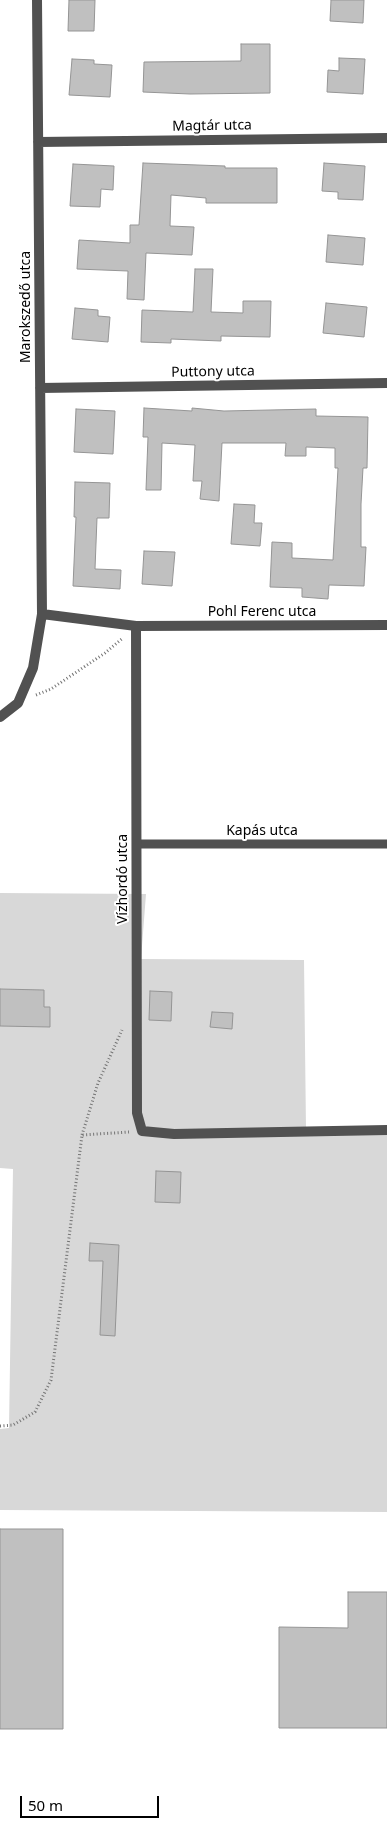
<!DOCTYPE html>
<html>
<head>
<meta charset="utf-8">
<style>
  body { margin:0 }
  #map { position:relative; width:387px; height:1838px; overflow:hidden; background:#fff; font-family:"Noto Sans",sans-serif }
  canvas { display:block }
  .scale { position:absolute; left:20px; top:1796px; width:139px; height:22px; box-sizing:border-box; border:2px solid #000; border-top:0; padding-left:6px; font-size:15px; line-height:18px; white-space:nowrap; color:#000; -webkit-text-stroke:4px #fff; paint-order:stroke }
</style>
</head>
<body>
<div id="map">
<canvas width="387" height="1838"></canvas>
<div class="scale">50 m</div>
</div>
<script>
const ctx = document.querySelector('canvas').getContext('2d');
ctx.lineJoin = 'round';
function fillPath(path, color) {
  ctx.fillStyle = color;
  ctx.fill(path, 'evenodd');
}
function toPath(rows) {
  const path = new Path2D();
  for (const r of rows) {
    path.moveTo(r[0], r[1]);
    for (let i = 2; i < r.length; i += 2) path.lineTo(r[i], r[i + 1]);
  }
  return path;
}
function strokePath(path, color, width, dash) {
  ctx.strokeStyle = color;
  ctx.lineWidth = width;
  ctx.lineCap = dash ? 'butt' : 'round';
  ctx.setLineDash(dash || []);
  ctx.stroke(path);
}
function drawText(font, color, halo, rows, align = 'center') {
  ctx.font = font + ' "Noto Sans",sans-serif';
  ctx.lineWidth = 4;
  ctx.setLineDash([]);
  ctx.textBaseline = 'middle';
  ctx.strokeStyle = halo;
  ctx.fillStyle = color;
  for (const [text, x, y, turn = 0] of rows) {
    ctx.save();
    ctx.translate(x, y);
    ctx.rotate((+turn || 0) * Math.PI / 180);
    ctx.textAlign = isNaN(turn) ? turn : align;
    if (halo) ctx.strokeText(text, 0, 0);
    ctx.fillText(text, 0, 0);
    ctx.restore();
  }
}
fillPath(toPath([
  [0,893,146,894,141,959,304,960,306,1130,387,1128,387,1512,0,1510,0,1429,9,1428,13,1169,0,1168]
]), '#d8d8d8');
const building = toPath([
  [69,0,95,0,94,31,68,31,69,0],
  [331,0,364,0,363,23,330,21,331,0],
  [241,44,270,44,270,93,190,94,143,92,144,62,241,61,241,44],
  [339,58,365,59,363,94,327,92,328,70,339,71,339,58],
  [72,59,94,60,94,64,112,65,110,97,69,95,72,59],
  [143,163,225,166,225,168,277,168,277,203,206,203,206,198,171,195,170,226,194,227,192,255,146,253,144,300,127,299,128,271,77,269,79,240,130,243,130,225,139,225,143,163],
  [324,163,365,166,363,200,338,199,338,192,322,191,324,163],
  [73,164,114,166,113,190,101,189,100,207,70,206,73,164],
  [328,235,365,238,363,265,326,262,328,235],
  [195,269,213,269,211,312,243,313,243,301,271,301,270,337,221,336,221,341,171,339,171,343,141,342,142,310,193,312,195,269],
  [326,303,367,307,364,337,323,333,326,303],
  [75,308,98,310,98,316,110,317,108,342,72,339,75,308],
  [144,408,192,411,192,408,224,411,316,409,316,416,368,417,367,468,363,468,361,504,361,547,366,547,364,586,329,585,328,599,302,597,302,588,270,587,272,542,292,543,292,558,333,560,338,468,335,468,335,448,306,447,306,456,285,456,286,443,222,443,219,501,200,499,202,481,193,481,195,445,162,443,161,490,146,490,148,437,143,437,144,408],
  [76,409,115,411,113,454,74,452,76,409],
  [75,482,110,483,109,518,97,518,95,569,121,570,120,589,73,586,76,517,74,517,75,482],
  [234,504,255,505,254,523,262,523,260,546,231,544,234,504],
  [144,551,175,552,172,586,142,584,144,551],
  [0,989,44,990,44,1007,50,1007,50,1027,0,1026,0,989],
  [150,991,172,992,171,1021,149,1020,150,991],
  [212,1012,233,1013,232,1029,210,1027,212,1012],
  [156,1171,181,1172,180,1203,155,1202,156,1171],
  [90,1243,119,1245,115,1336,100,1335,103,1261,89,1261,90,1243],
  [0,1529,63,1529,63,1729,0,1729,0,1529],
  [348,1592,387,1592,387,1728,279,1728,279,1627,348,1628,348,1592]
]);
fillPath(building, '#c0c0c0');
strokePath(building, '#959595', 1);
strokePath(toPath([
  [36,695,51,689,105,653,123,638],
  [82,1135,98,1083,122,1030],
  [0,1426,13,1425,35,1412,51,1380,82,1135,129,1132]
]), '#737373', 3, [1, 2.5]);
strokePath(toPath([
  [137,844,387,844]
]), '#515151', 9);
strokePath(toPath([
  [37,0,42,614],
  [38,142,387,138],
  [40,388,387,383],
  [136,626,137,1113,142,1131,174,1134,387,1130],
  [0,717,18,703,33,668,42,614,136,626,387,625]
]), '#515151', 10);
drawText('14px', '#000', '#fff', [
  ["Magtár utca",212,126,-1],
  ["Marokszedő utca",26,307,-90],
  ["Puttony utca",213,372,-1],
  ["Pohl Ferenc utca",262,612],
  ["Kapás utca",262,831],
  ["Vízhordó utca",123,879,-90]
]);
</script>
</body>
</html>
